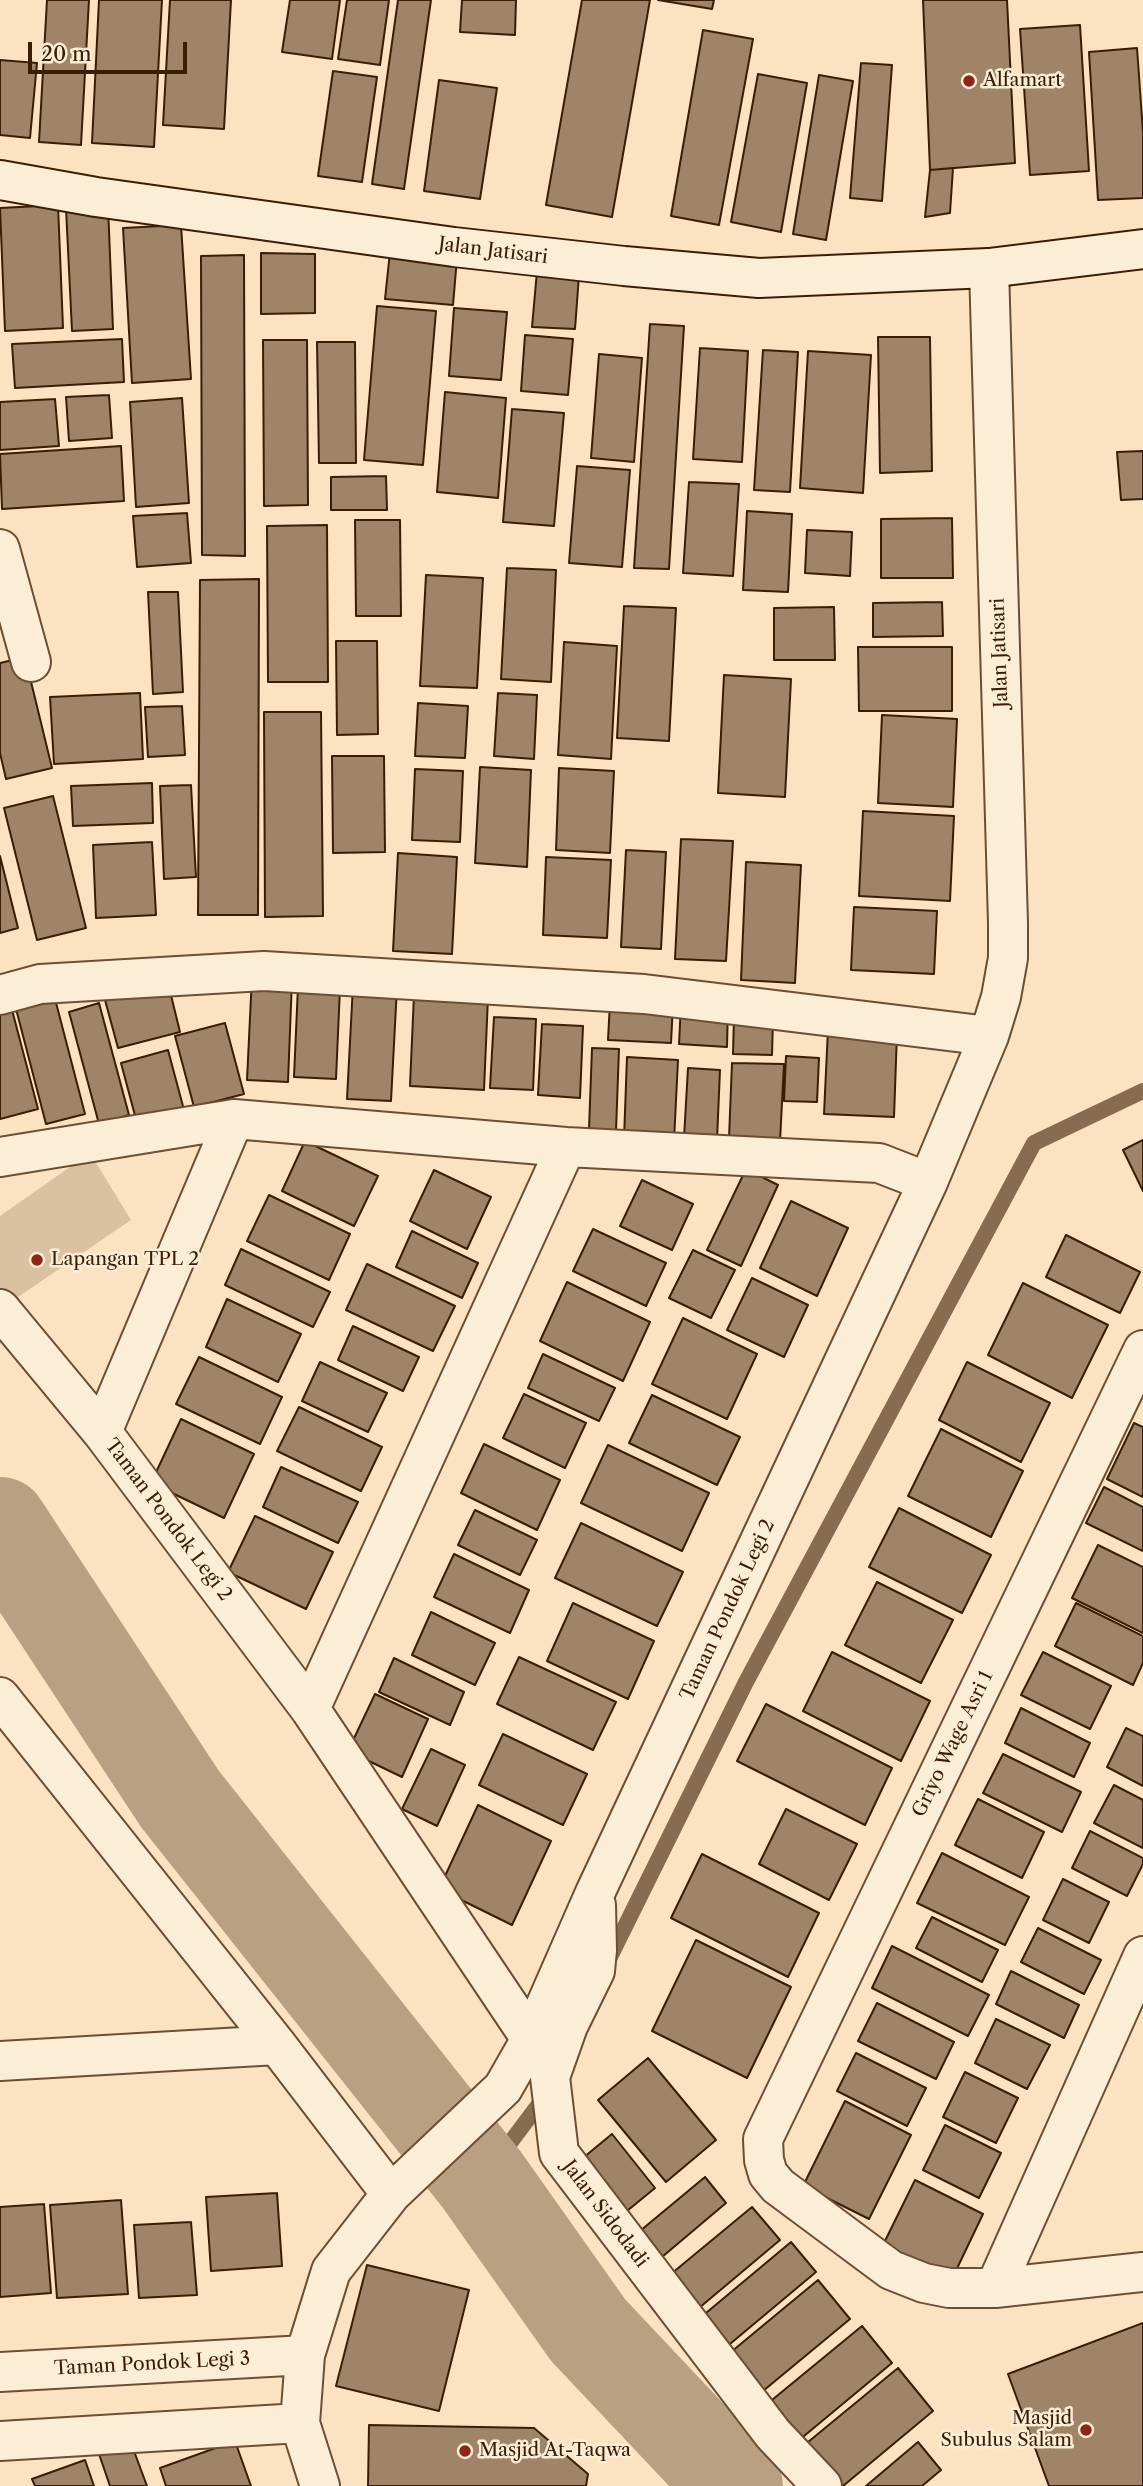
<!DOCTYPE html>
<html>
<head>
<meta charset="utf-8">
<style>
  body { margin:0 }
  #map { position:relative; width:1143px; height:2486px; overflow:hidden; background:#fbe3c2; font-family:"Libre Caslon Text",serif }
  canvas { display:block }
  .scale { position:absolute; left:28px; top:42px; width:159px; height:32px; box-sizing:border-box; border:4px solid #3b1d05; border-top:0; padding-left:9px; font-size:21px; line-height:24px; white-space:nowrap; color:#3b1d05; -webkit-text-stroke:5px #fcedd7; paint-order:stroke }
</style>
</head>
<body>
<div id="map">
<canvas width="1143" height="2486"></canvas>
<div class="scale">20 m</div>
</div>
<script>
const ctx = document.querySelector('canvas').getContext('2d');
ctx.lineJoin = 'round';
function fillPath(path, color) {
  ctx.fillStyle = color;
  ctx.fill(path, 'evenodd');
}
function toPath(rows) {
  const path = new Path2D();
  for (const r of rows) {
    path.moveTo(r[0], r[1]);
    for (let i = 2; i < r.length; i += 2) path.lineTo(r[i], r[i + 1]);
  }
  return path;
}
function strokePath(path, color, width, dash) {
  ctx.strokeStyle = color;
  ctx.lineWidth = width;
  ctx.lineCap = dash ? 'butt' : 'round';
  ctx.setLineDash(dash || []);
  ctx.stroke(path);
}
function drawText(font, color, halo, rows, align = 'center') {
  ctx.font = font + ' "Libre Caslon Text",serif';
  ctx.lineWidth = 5;
  ctx.setLineDash([]);
  ctx.textBaseline = 'middle';
  ctx.strokeStyle = halo;
  ctx.fillStyle = color;
  for (const [text, x, y, turn = 0] of rows) {
    ctx.save();
    ctx.translate(x, y);
    ctx.rotate((+turn || 0) * Math.PI / 180);
    ctx.textAlign = isNaN(turn) ? turn : align;
    if (halo) ctx.strokeText(text, 0, 0);
    ctx.fillText(text, 0, 0);
    ctx.restore();
  }
}
fillPath(toPath([
  [90,1153,131,1220,5,1306,0,1299,0,1216]
]), '#dac1a2');
strokePath(toPath([
  [608,1961,746,1682,1034,1143,1143,1091],
  [482,2180,546,2095]
]), '#876c50', 16);
strokePath(toPath([
  [0,1525,180,1799,482,2180,588,2330,735,2486]
]), '#baa082', 96);
const building = toPath([
  [47,0,89,0,81,145,39,142,47,0],
  [99,0,162,0,154,147,92,143,99,0],
  [170,0,231,0,224,129,163,125,170,0],
  [290,0,340,0,332,59,282,52,290,0],
  [347,0,389,0,380,65,338,59,347,0],
  [398,0,431,0,404,189,372,184,398,0],
  [462,0,516,0,515,35,460,32,462,0],
  [582,0,650,0,612,217,546,205,582,0],
  [658,0,714,0,712,9,658,0],
  [923,0,1007,0,1015,163,930,170,923,0],
  [1080,25,1089,171,1030,175,1020,29,1080,25],
  [703,30,753,39,719,225,671,216,703,30],
  [1137,48,1143,132,1143,198,1098,200,1089,52,1137,48],
  [0,60,37,63,30,138,0,135,0,60],
  [861,63,892,65,882,201,850,198,861,63],
  [333,71,377,77,362,182,318,176,333,71],
  [758,74,807,83,781,232,731,222,758,74],
  [819,75,853,81,826,240,793,234,819,75],
  [439,80,497,88,480,199,424,191,439,80],
  [953,168,950,213,925,217,930,170,953,168],
  [58,205,63,328,5,331,0,208,58,205],
  [108,206,113,329,72,331,66,208,108,206],
  [181,225,191,379,132,383,123,228,181,225],
  [390,252,457,258,453,305,385,299,390,252],
  [261,253,315,254,315,313,261,314,261,253],
  [244,255,245,556,202,555,201,256,244,255],
  [537,271,579,275,575,329,532,327,537,271],
  [377,306,436,311,423,465,364,460,377,306],
  [454,308,507,312,501,380,449,376,454,308],
  [650,324,684,326,669,569,634,568,650,324],
  [525,335,573,339,568,395,521,391,525,335],
  [878,337,930,337,932,471,880,473,878,337],
  [122,339,124,382,15,388,12,344,122,339],
  [263,340,307,340,308,505,264,506,263,340],
  [317,342,355,342,356,463,319,463,317,342],
  [700,348,748,351,742,462,693,459,700,348],
  [763,350,798,352,790,492,754,490,763,350],
  [808,351,871,355,863,493,800,488,808,351],
  [599,354,642,358,634,462,591,458,599,354],
  [445,392,506,398,498,498,437,492,445,392],
  [109,395,112,438,69,441,66,397,109,395],
  [182,398,189,503,136,507,130,402,182,398],
  [55,399,59,446,0,450,0,402,55,399],
  [512,409,564,413,554,526,503,522,512,409],
  [121,446,124,501,2,509,0,454,121,446],
  [1143,451,1143,499,1121,500,1117,452,1143,451],
  [577,466,630,470,622,567,569,563,577,466],
  [386,476,387,510,331,510,331,477,386,476],
  [689,482,739,484,733,576,683,573,689,482],
  [747,511,792,514,788,592,743,590,747,511],
  [187,513,191,563,137,567,133,516,187,513],
  [952,518,953,578,881,578,881,519,952,518],
  [355,520,400,520,401,616,356,616,355,520],
  [327,525,328,682,268,682,267,526,327,525],
  [807,530,852,532,850,576,805,573,807,530],
  [507,568,556,570,551,682,501,679,507,568],
  [426,575,483,578,477,688,420,686,426,575],
  [259,579,258,915,198,915,200,580,259,579],
  [148,592,178,592,183,692,153,694,148,592],
  [942,602,943,636,873,637,873,603,942,602],
  [624,606,676,608,669,741,617,738,624,606],
  [834,607,835,660,774,660,774,608,834,607],
  [336,641,377,641,378,734,337,735,336,641],
  [564,642,617,646,611,759,558,755,564,642],
  [858,647,952,647,952,711,859,711,858,647],
  [25,657,52,768,6,779,0,753,0,663,25,657],
  [724,675,791,679,785,797,718,793,724,675],
  [140,693,143,759,54,764,50,697,140,693],
  [498,693,537,695,534,759,494,756,498,693],
  [418,703,468,706,465,758,415,756,418,703],
  [182,706,185,755,148,757,145,707,182,706],
  [264,712,321,712,323,916,265,917,264,712],
  [882,715,957,719,953,807,878,803,882,715],
  [332,756,384,756,385,852,333,853,332,756],
  [480,767,531,770,527,867,475,863,480,767],
  [559,768,614,771,610,853,556,850,559,768],
  [415,769,463,771,460,842,412,840,415,769],
  [152,783,153,823,73,826,71,786,152,783],
  [191,785,196,877,164,879,160,786,191,785],
  [53,796,86,928,37,940,4,808,53,796],
  [863,811,954,816,950,901,859,896,863,811],
  [681,839,733,841,726,961,675,959,681,839],
  [152,842,156,915,96,918,93,845,152,842],
  [626,850,666,852,661,949,621,947,626,850],
  [398,853,457,857,452,954,393,951,398,853],
  [0,856,18,928,0,933,0,856],
  [546,857,611,860,607,938,543,935,546,857],
  [746,862,801,865,795,983,741,980,746,862],
  [854,907,937,911,934,974,851,970,854,907],
  [252,976,292,979,288,1082,247,1080,252,976],
  [168,983,180,1032,118,1048,105,1000,168,983],
  [353,985,397,987,391,1101,347,1099,353,985],
  [298,986,340,988,336,1079,294,1077,298,986],
  [414,994,488,997,484,1090,410,1086,414,994],
  [54,995,85,1114,46,1124,15,1005,54,995],
  [610,1002,673,1004,671,1043,608,1040,610,1002],
  [99,1003,129,1115,99,1124,69,1012,99,1003],
  [681,1004,728,1006,727,1047,679,1044,681,1004],
  [11,1006,38,1109,0,1119,0,1009,11,1006],
  [734,1016,773,1018,772,1055,733,1054,734,1016],
  [494,1017,536,1019,533,1090,490,1088,494,1017],
  [225,1023,244,1094,194,1107,175,1036,225,1023],
  [542,1024,583,1026,580,1098,538,1095,542,1024],
  [828,1029,897,1033,894,1117,824,1114,828,1029],
  [592,1048,619,1049,616,1131,589,1129,592,1048],
  [168,1050,184,1110,137,1123,121,1063,168,1050],
  [786,1056,819,1058,817,1102,784,1101,786,1056],
  [627,1057,678,1060,674,1141,624,1139,627,1057],
  [732,1063,784,1064,780,1141,729,1138,732,1063],
  [688,1068,720,1070,717,1140,684,1138,688,1068],
  [1143,1140,1143,1191,1123,1150,1143,1140],
  [305,1141,378,1176,354,1226,282,1191,305,1141],
  [746,1169,778,1185,741,1266,707,1250,746,1169],
  [434,1170,491,1197,467,1249,410,1221,434,1170],
  [642,1180,693,1204,672,1250,620,1226,642,1180],
  [269,1195,350,1234,329,1280,247,1241,269,1195],
  [791,1201,848,1228,817,1296,760,1268,791,1201],
  [593,1229,666,1263,646,1306,573,1271,593,1229],
  [412,1231,478,1263,462,1298,396,1267,412,1231],
  [1066,1235,1140,1272,1120,1313,1046,1277,1066,1235],
  [241,1249,330,1292,313,1327,225,1285,241,1249],
  [693,1250,735,1270,711,1318,669,1298,693,1250],
  [367,1264,455,1306,433,1351,346,1310,367,1264],
  [752,1278,808,1305,784,1357,727,1330,752,1278],
  [567,1282,650,1322,623,1381,540,1341,567,1282],
  [1023,1283,1108,1325,1072,1398,988,1355,1023,1283],
  [227,1299,301,1334,278,1382,206,1347,227,1299],
  [683,1318,757,1354,727,1419,652,1384,683,1318],
  [353,1326,419,1357,403,1391,338,1360,353,1326],
  [543,1354,615,1388,599,1421,528,1388,543,1354],
  [199,1357,282,1397,260,1444,176,1404,199,1357],
  [320,1362,387,1393,368,1432,302,1401,320,1362],
  [967,1362,1050,1403,1021,1462,939,1420,967,1362],
  [524,1394,586,1423,565,1468,503,1438,524,1394],
  [652,1395,740,1437,717,1485,629,1443,652,1395],
  [299,1407,382,1447,361,1491,277,1451,299,1407],
  [181,1419,254,1454,224,1518,151,1483,181,1419],
  [1134,1423,1143,1427,1143,1497,1107,1479,1134,1423],
  [941,1429,1023,1471,991,1537,908,1496,941,1429],
  [484,1444,560,1480,537,1530,461,1493,484,1444],
  [608,1445,709,1493,682,1551,581,1503,608,1445],
  [281,1467,358,1502,338,1543,263,1507,281,1467],
  [1104,1487,1143,1507,1143,1551,1086,1523,1104,1487],
  [899,1508,991,1555,962,1613,869,1567,899,1508],
  [475,1510,537,1540,520,1575,458,1545,475,1510],
  [255,1516,333,1552,306,1609,228,1572,255,1516],
  [581,1523,683,1572,657,1626,555,1578,581,1523],
  [1098,1545,1143,1567,1143,1633,1072,1598,1098,1545],
  [454,1554,529,1590,510,1633,434,1597,454,1554],
  [877,1582,953,1620,921,1683,845,1645,877,1582],
  [573,1603,654,1641,628,1699,547,1661,573,1603],
  [1076,1603,1143,1636,1143,1663,1133,1685,1055,1646,1076,1603],
  [431,1612,495,1643,475,1685,412,1655,431,1612],
  [832,1652,930,1701,901,1761,803,1711,832,1652],
  [1043,1652,1111,1686,1090,1729,1021,1695,1043,1652],
  [519,1657,616,1702,593,1750,497,1704,519,1657],
  [394,1658,464,1692,450,1725,379,1692,394,1658],
  [375,1694,428,1719,402,1777,348,1751,375,1694],
  [766,1704,892,1768,865,1825,737,1761,766,1704],
  [1021,1708,1090,1743,1074,1777,1005,1743,1021,1708],
  [1126,1728,1143,1736,1143,1786,1107,1767,1126,1728],
  [503,1734,587,1774,563,1825,479,1785,503,1734],
  [431,1749,465,1765,437,1826,402,1809,431,1749],
  [1003,1754,1081,1792,1062,1832,983,1793,1003,1754],
  [1114,1785,1143,1800,1143,1848,1094,1823,1114,1785],
  [978,1799,1044,1832,1022,1878,955,1845,978,1799],
  [478,1805,551,1841,512,1925,439,1889,478,1805],
  [786,1809,857,1844,829,1900,759,1864,786,1809],
  [1090,1831,1143,1858,1143,1864,1127,1896,1072,1868,1090,1831],
  [942,1853,1029,1897,1005,1945,917,1903,942,1853],
  [702,1854,819,1913,788,1977,671,1918,702,1854],
  [1063,1879,1109,1902,1089,1943,1043,1920,1063,1879],
  [932,1917,998,1950,982,1982,916,1948,932,1917],
  [1038,1928,1101,1960,1084,1994,1021,1962,1038,1928],
  [696,1940,791,1987,747,2078,652,2031,696,1940],
  [892,1946,989,1995,968,2036,872,1988,892,1946],
  [1011,1971,1079,2005,1064,2038,996,2004,1011,1971],
  [877,2003,954,2042,936,2079,858,2041,877,2003],
  [996,2019,1050,2045,1027,2089,975,2063,996,2019],
  [856,2053,926,2088,907,2126,837,2091,856,2053],
  [648,2058,716,2140,666,2182,598,2100,648,2058],
  [965,2072,1018,2098,996,2143,943,2117,965,2072],
  [845,2101,911,2135,869,2219,803,2186,845,2101],
  [945,2125,1001,2153,979,2198,923,2170,945,2125],
  [612,2134,655,2188,616,2220,572,2167,612,2134],
  [705,2177,726,2203,662,2257,640,2231,705,2177],
  [915,2180,983,2214,952,2279,883,2245,915,2180],
  [277,2193,282,2266,211,2271,206,2197,277,2193],
  [121,2200,128,2294,57,2298,50,2205,121,2200],
  [44,2204,51,2293,0,2297,0,2207,44,2204],
  [752,2207,780,2240,699,2308,671,2274,752,2207],
  [191,2222,197,2295,139,2298,134,2225,191,2222],
  [791,2242,816,2272,724,2349,700,2318,791,2242],
  [367,2265,469,2290,439,2411,336,2386,367,2265],
  [818,2280,850,2319,763,2391,731,2352,818,2280],
  [1143,2323,1143,2486,1049,2486,1008,2374,1143,2323],
  [862,2326,892,2363,792,2446,761,2409,862,2326],
  [898,2368,933,2411,843,2486,834,2486,802,2447,898,2368],
  [369,2425,534,2428,588,2474,586,2486,368,2486,369,2425],
  [235,2441,251,2486,166,2486,160,2468,235,2441],
  [918,2442,941,2470,922,2486,866,2486,918,2442],
  [131,2443,147,2486,110,2486,99,2454,131,2443],
  [85,2460,94,2486,35,2486,32,2479,85,2460]
]);
fillPath(building, '#9f8467');
strokePath(building, '#3b1d05', 2);
const street = toPath([
  [0,549,31,662],
  [0,995,40,984,264,971,644,994,989,1036],
  [0,1157,234,1119,566,1147,879,1163,928,1182],
  [0,1309,102,1432,310,1709,531,2039],
  [1143,1350,763,2139,764,2160,768,2174,778,2186,891,2270,924,2283,949,2288,995,2288,1143,2272],
  [102,1432,234,1119],
  [0,1697,277,2045,391,2194],
  [310,1709,566,1147],
  [596,1905,597,1950,595,1971,568,2026,550,2077,559,2153,773,2434,822,2486],
  [0,2061,277,2045],
  [995,2288,1143,1956],
  [0,2372,305,2355],
  [0,2441,300,2423],
  [320,2486,300,2423,305,2355,331,2271,391,2194,503,2088,531,2039,595,1893,928,1182,989,1036,1001,997,1008,958,1008,923,989,268]
]);
const secondary = toPath([
  [0,180,96,197,454,247,624,266,759,278,989,268,1143,249]
]);
strokePath(street, '#6b4e34', 42);
strokePath(secondary, '#3b1d05', 42);
strokePath(street, '#fcedd7', 38);
strokePath(secondary, '#fcedd7', 38);
for (const [x, y, r, color] of [
  [969,81,7,"#8f2418"],
  [37,1260,7,"#8f2418"],
  [1086,2430,7,"#8f2418"],
  [465,2451,7,"#8f2418"]
]) {
  const dot = new Path2D();
  dot.arc(x, y, r, 0, 2 * Math.PI);
  ctx.fillStyle = color;
  ctx.fill(dot);
  strokePath(dot, '#fcedd7', 2.5);
}
drawText('19px', '#3b1d05', '#fcedd7', [
  ["Alfamart",983,81],
  ["Lapangan TPL 2",51,1260],
  ["Masjid",1072,2419,"right"],
  ["Subulus Salam",1072,2441,"right"],
  ["Masjid At-Taqwa",479,2451]
], 'left');
drawText('19px', '#3b1d05', '#fcedd7', [
  ["Jalan Jatisari",493,251,7],
  ["Jalan Jatisari",1000,653,-92],
  ["Taman Pondok Legi 2",168,1520,53],
  ["Taman Pondok Legi 2",728,1610,-65],
  ["Griyo Wage Asri 1",953,1744,-64],
  ["Jalan Sidodadi",605,2214,53],
  ["Taman Pondok Legi 3",152,2364,-3]
]);
</script>
</body>
</html>
